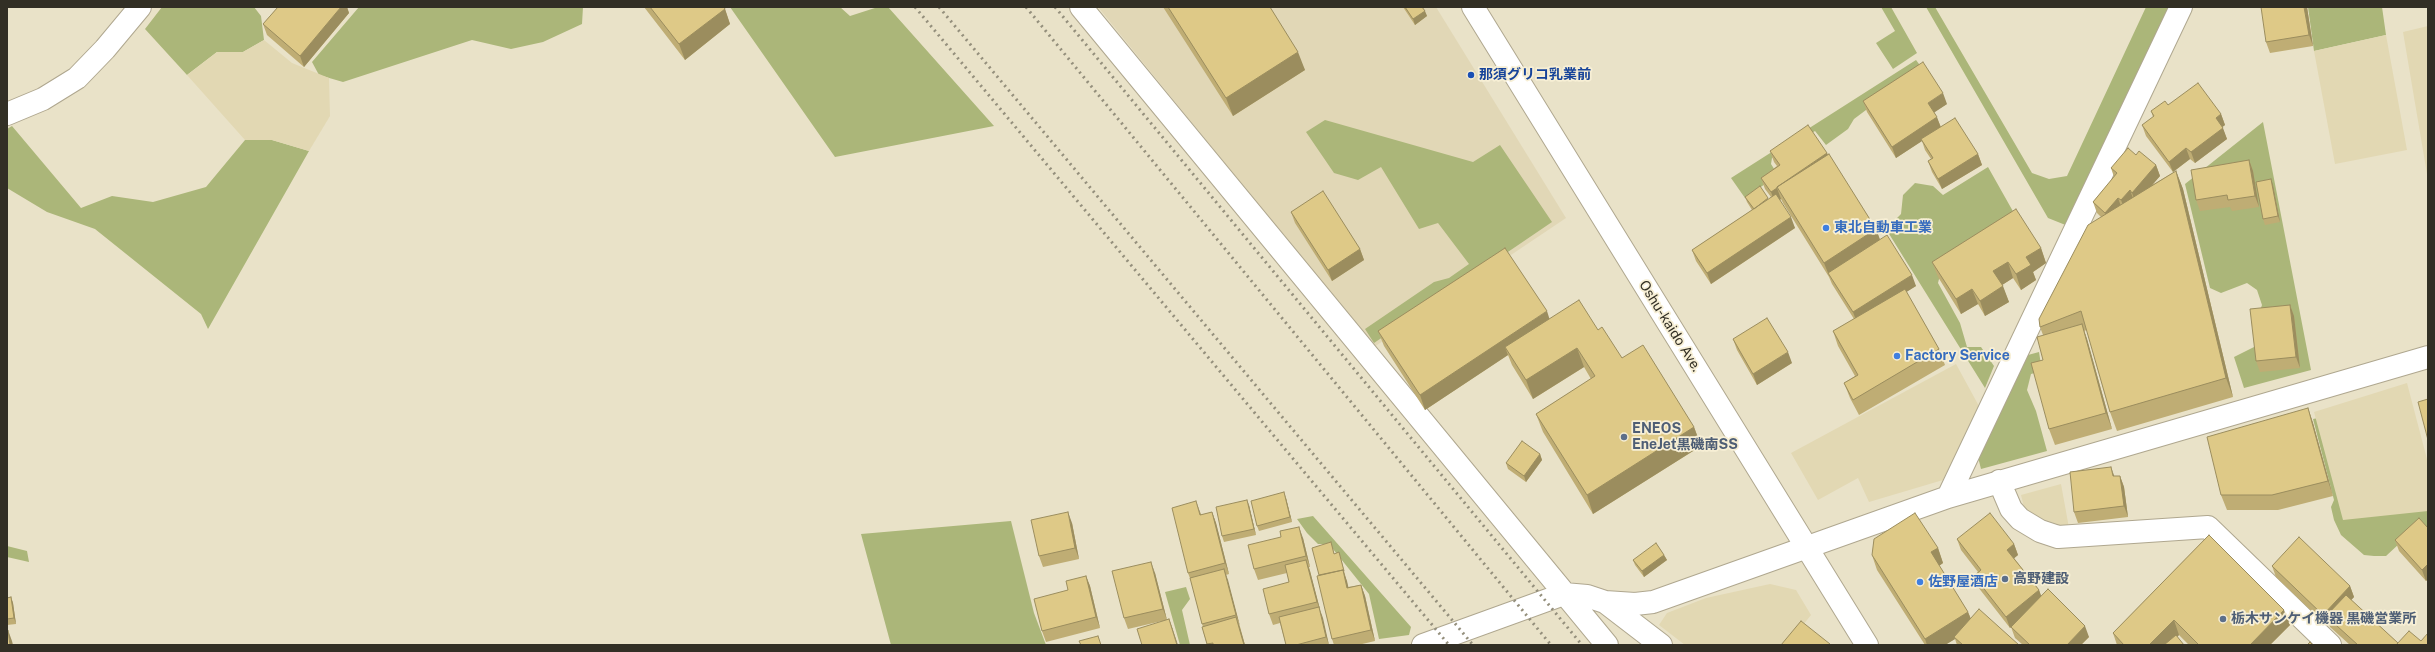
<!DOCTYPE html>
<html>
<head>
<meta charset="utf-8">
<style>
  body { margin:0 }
  #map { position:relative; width:2435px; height:652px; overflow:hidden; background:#e9e2c8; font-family:"Public Sans",sans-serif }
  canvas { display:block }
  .frame { position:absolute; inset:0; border:8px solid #322f25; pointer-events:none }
</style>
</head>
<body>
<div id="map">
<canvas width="2435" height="652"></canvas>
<div class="frame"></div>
</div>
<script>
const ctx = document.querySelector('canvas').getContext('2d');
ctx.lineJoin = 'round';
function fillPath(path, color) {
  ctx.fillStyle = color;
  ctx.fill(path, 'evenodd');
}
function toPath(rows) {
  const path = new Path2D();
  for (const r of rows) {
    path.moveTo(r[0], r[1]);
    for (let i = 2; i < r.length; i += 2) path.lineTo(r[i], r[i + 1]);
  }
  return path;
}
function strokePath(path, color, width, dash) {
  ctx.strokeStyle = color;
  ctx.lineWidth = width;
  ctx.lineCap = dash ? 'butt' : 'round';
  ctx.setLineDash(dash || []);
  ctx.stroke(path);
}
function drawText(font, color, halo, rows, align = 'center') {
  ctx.font = font + ' "Public Sans","Noto Sans JP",sans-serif';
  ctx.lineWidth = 3.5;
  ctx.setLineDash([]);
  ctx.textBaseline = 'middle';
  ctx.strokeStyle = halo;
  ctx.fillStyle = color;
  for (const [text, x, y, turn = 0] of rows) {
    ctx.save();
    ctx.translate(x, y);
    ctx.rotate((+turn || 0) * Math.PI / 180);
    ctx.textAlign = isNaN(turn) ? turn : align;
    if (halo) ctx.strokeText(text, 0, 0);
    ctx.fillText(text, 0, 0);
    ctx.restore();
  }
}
fillPath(toPath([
  [1098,7,1436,7,1566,218,1374,347]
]), '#e1d7b6');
fillPath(toPath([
  [162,7,254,7,261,16,264,40,243,52,217,52,187,75,145,29],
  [359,7,583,7,582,24,543,42,511,49,472,40,343,82,319,75,312,62],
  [730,7,840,7,850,16,878,7,888,7,994,126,835,157],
  [1881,7,1891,7,1917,53,1893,69,1876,43,1895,31],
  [1926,7,1935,7,2032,173,2049,179,2067,176,2146,7,2172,7,2068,226,2048,218],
  [2308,7,2382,7,2386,35,2314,51],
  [1916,60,1922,68,1854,119,1848,129,1826,145,1815,131,1772,158,1771,164,1778,175,1745,198,1731,178],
  [1325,120,1473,162,1500,145,1552,222,1374,343,1365,329,1434,282,1449,278,1469,264,1438,223,1419,229,1381,167,1358,180,1334,173,1306,132],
  [2263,122,2311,370,2244,388,2234,357,2262,343,2258,316,2262,305,2257,290,2247,283,2221,293,2210,288,2185,184],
  [12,126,81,208,112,196,153,202,206,187,245,140,272,140,309,151,208,329,201,314,95,229,47,212,7,188,7,129],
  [1988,167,2019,222,1941,271,1938,283,1960,323,1967,347,1981,347,1994,366,1985,388,1886,229,1901,214,1903,195,1915,183,1933,186,1943,195],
  [2039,352,2042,371,2031,374,2027,390,2036,411,2047,451,1981,469,1978,457,2028,355],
  [2323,417,2428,505,2428,532,2414,530,2386,556,2374,556,2364,555,2341,535,2334,520,2331,507,2334,500,2313,419],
  [1313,516,1411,627,1409,635,1379,639,1369,594,1329,544,1318,544,1307,533,1297,519],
  [1011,521,1034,613,1046,645,891,645,861,534],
  [7,546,27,551,29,562,7,557],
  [1186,587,1190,599,1182,610,1190,645,1180,645,1165,592]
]), '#abb679');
fillPath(toPath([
  [2428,26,2428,180,2403,32],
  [2386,35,2407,150,2335,164,2314,51],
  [264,40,292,63,329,78,330,116,309,151,272,140,245,140,187,75,217,52,243,52],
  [1956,364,1980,408,1943,480,1869,502,1858,478,1818,500,1791,453],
  [2407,383,2428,463,2428,511,2343,520,2314,412],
  [2061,484,2069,528,2038,518,2025,511,2021,495],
  [1770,584,1796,590,1811,615,1787,645,1685,645,1659,625,1667,613,1706,598]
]), '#e2d8b3');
const minor = toPath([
  [1081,7,1607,645],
  [7,114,43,99,77,78,105,49,140,7],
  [1999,481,2011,509,2020,519,2040,531,2058,537,2208,527,2330,645],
  [1948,497,2181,7],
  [1605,602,1661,645],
  [1423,645,1564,594,1587,596,1605,602,1635,604,1653,602,1948,497,2428,357]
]);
const major = toPath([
  [1473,7,1867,645]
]);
strokePath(minor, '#afa78f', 24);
strokePath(major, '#afa78f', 24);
strokePath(minor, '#fff', 22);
strokePath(major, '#fff', 22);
strokePath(toPath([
  [915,7,1449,645],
  [939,7,1473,645],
  [1026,7,1551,645],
  [1055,7,1582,645]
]), '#948f7c', 3, [2, 4]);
fillPath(toPath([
  [278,7,347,7,349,13,304,67,267,35,263,24],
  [644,7,724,7,725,9,730,24,685,60],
  [1163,7,1270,7,1305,70,1233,116],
  [1403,7,1422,7,1427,16,1415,25],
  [2307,7,2313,46,2270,53,2266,42],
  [1863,101,1947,104,1934,112,1941,127,1978,154,1982,165,1942,189,1932,172,1928,161,1931,159,1925,150,1922,141,1896,158,1867,112],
  [2168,105,2221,114,2225,125,2222,127,2227,139,2195,163,2190,159,2173,172,2146,136,2142,125,2153,117,2151,111],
  [1770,151,1827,153,1876,229,1880,240,1916,286,1906,292,1939,349,1945,365,1859,415,1850,398,1844,383,1855,376,1838,346,1833,331,1854,319,1832,284,1829,277,1783,203,1781,199,1780,200,1795,228,1711,284,1696,261,1692,250,1752,210,1747,202,1745,197,1769,199,1771,197,1765,189,1761,178,1777,166,1774,162],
  [2249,160,2253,171,2259,207,2232,211,2230,207,2200,211,2196,200],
  [2156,165,2160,176,2152,185,2176,171,2183,189,2233,397,2117,431,2110,412,2087,330,2084,331,2087,339,2112,429,2055,445,2049,429,2043,360,2043,335,2040,327,2101,217,2097,213,2093,202,2114,177,2111,168],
  [2273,185,2280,222,2265,225,2263,219],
  [1291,212,1360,249,1364,260,1332,281,1295,223],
  [2041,248,2046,263,2033,272,2036,280,2021,290,2013,278,2002,285,2009,302,1985,316,1978,304,1961,314,1938,277,1932,262],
  [2290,305,2294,316,2300,368,2260,372,2256,361],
  [1549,319,1598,330,1622,358,1694,427,1701,446,1593,514,1543,432,1536,414,1591,379,1584,367,1533,399,1512,365,1508,355,1425,410,1384,346,1378,331],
  [1733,339,1792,363,1757,385,1737,350],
  [2308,408,2313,423,2333,496,2278,510,2227,510,2221,495],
  [1540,454,1542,460,1526,482,1508,469,1506,463],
  [2115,476,2120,476,2124,487,2128,517,2078,523,2074,512],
  [1286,498,1292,522,1259,531,1257,526],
  [1249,505,1256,535,1224,542,1222,536],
  [1200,512,1201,515,1212,512,1216,523,1229,574,1226,575,1245,645,1207,645,1202,627,1203,627,1191,581,1188,573],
  [1072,523,1079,559,1043,567,1039,556],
  [2428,528,2428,579,2426,581,2399,551,2395,540],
  [2209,535,2290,625,2270,645,2189,645,2179,635,2177,637,2184,645,2117,645,2113,633],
  [1303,538,1310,567,1309,567,1329,645,1286,645,1280,623,1273,625,1269,614,1289,582,1287,573,1258,580,1254,569],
  [1957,539,2014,544,2018,555,2014,558,2039,590,2041,596,2089,637,2081,645,2023,645,2015,638,2011,627,2010,628,1978,587,1974,576,1978,572,1961,550],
  [1333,548,1334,554,1339,552,1341,558,1348,587,1361,585,1365,596,1375,641,1358,645,1334,645,1332,639,1319,575],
  [1938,548,1943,563,1939,566,1968,612,1971,619,2019,645,1957,645,1955,639,1945,645,1925,645,1877,570,1872,555],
  [1664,555,1667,560,1644,577,1635,565,1633,560],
  [2272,566,2350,586,2354,597,2351,600,2398,643,2421,641,2428,645,2350,645,2330,627,2329,623,2327,626,2276,577],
  [1155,573,1167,620,1169,619,1173,630,1162,621,1128,629,1124,618],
  [1086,576,1090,586,1100,628,1046,642,1042,631,1068,590],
  [11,597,13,603,16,624,7,625,7,598]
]), '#bfad74');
fillPath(toPath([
  [341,7,347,7,349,13,304,67,300,56],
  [2304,7,2307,7,2313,46,2309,35],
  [725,9,730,24,685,60,679,44],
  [1425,11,1427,16,1415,25,1413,19],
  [1298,52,1305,70,1233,116,1226,98],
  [1943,93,1947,104,1932,114,1928,103],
  [2221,114,2225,125,2220,129,2216,118],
  [1937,117,1941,128,1921,139,1922,141,1896,158,1892,147],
  [2223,128,2227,139,2195,163,2191,152],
  [2186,148,2190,159,2173,172,2169,162],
  [1827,153,1831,164,1777,188],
  [1978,154,1982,165,1942,189,1938,179],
  [2249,160,2253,171,2259,207,2255,196],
  [2156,165,2160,176,2136,204,2132,193],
  [2176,171,2183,189,2233,397,2226,378],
  [2271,179,2273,185,2280,222,2278,216],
  [1777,188,1781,199,1775,203,1771,192],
  [2130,190,2134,201,2125,211,2121,200],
  [2118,198,2122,209,2109,224,2105,213],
  [1791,217,1795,228,1711,284,1707,273],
  [1876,229,1882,245,1828,273,1824,263],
  [2041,248,2046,263,2033,272,2036,280,2021,290,2016,274,2026,257],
  [1360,249,1364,260,1332,281,1328,270],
  [2008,262,2013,278,1999,287,1993,271],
  [1912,275,1916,286,1857,323,1853,312],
  [2003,286,2009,302,1985,316,1980,301],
  [1972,289,1978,304,1961,314,1956,299],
  [2290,305,2294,316,2300,368,2296,357],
  [1547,311,1552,327,1505,347,1508,355,1425,410,1420,395],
  [2082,324,2087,339,2112,429,2106,413],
  [1577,348,1584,367,1533,399,1526,380],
  [1788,352,1792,363,1757,385,1753,374],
  [2308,408,2313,423,2333,496,2328,481],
  [1694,427,1701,446,1593,514,1587,495],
  [1540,454,1542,460,1526,482,1524,476],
  [2111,467,2115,478,2113,476],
  [2120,476,2124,487,2128,517,2124,506],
  [1284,492,1286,498,1292,522,1290,517],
  [1247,500,1249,505,1256,535,1254,529],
  [1196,501,1200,512,1204,526,1200,515],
  [1068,512,1072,523,1079,559,1075,548],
  [1212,512,1216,523,1229,574,1225,563],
  [1299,527,1303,538,1310,567,1306,556],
  [2014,544,2018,555,2011,561,2007,550],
  [1938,548,1943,563,1936,568,1931,552],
  [1664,555,1667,560,1644,577,1642,571],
  [1306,560,1310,571,1321,613,1317,602],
  [1151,562,1155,573,1167,620,1163,609],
  [2428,564,2428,579,2426,581,2422,570],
  [1224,569,1228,580,1240,626,1236,615],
  [1343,570,1347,581,1351,599,1347,588],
  [1086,576,1090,586,1100,628,1096,617],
  [1361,585,1365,596,1375,641,1371,630],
  [2350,586,2354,597,2332,621,2326,616,2329,623,2327,626,2323,615],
  [2039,590,2043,601,2010,628,2006,617],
  [11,597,13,603,16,624,14,618],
  [1319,607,1323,618,1329,645,1326,637],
  [2284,610,2290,625,2270,645,2250,645],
  [1968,612,1974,627,1954,637,1955,639,1945,645,1927,645,1925,639],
  [1236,617,1240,628,1245,645,1244,645],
  [1169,619,1173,630,1178,645,1177,645],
  [2174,620,2179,635,2169,645,2149,645],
  [2085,626,2089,637,2081,645,2067,645],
  [8,630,12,641,13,645,10,645]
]), '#9b8d5e');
const building = toPath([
  [278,7,341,7,300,56,263,24,278,7],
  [650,7,724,7,725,9,679,44,650,7],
  [1168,7,1270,7,1298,52,1226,98,1168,7],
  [1405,7,1422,7,1425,11,1413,19,1405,7],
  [2261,7,2304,7,2309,35,2266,42,2261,7],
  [1923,62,1943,93,1928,103,1937,117,1892,147,1863,101,1923,62],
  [2198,83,2221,114,2216,118,2223,128,2191,152,2186,148,2169,162,2142,125,2154,116,2151,111,2165,101,2168,105,2198,83],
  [1955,118,1978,154,1938,179,1928,161,1933,158,1921,139,1955,118],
  [1808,125,1827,153,1777,187,1777,188,1771,192,1761,178,1780,165,1770,151,1808,125],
  [2128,148,2136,155,2139,151,2156,165,2132,193,2130,190,2121,200,2118,198,2105,213,2093,202,2117,173,2111,168,2128,148],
  [1829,154,1876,229,1824,263,1777,187,1829,154],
  [2249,160,2255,196,2228,200,2227,195,2196,200,2191,170,2249,160],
  [2176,171,2226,378,2110,412,2081,311,2040,327,2039,319,2088,225,2176,171],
  [2271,179,2278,216,2263,219,2256,182,2271,179],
  [1760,186,1768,198,1754,209,1745,197,1760,186],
  [1323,191,1360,249,1328,270,1291,212,1323,191],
  [1776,194,1791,217,1707,273,1692,250,1776,194],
  [2016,209,2041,248,2026,257,2031,265,2016,274,2008,262,1993,271,2003,286,1980,301,1972,289,1956,299,1932,262,2016,209],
  [1887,235,1912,275,1853,312,1828,273,1887,235],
  [1505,248,1547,311,1420,395,1378,331,1505,248],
  [1905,289,1939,349,1853,400,1844,383,1858,375,1833,331,1905,289],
  [1579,300,1598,330,1602,327,1622,358,1643,345,1694,427,1587,495,1536,414,1595,376,1577,348,1526,380,1505,347,1579,300],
  [2290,305,2296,357,2256,361,2250,309,2290,305],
  [1767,318,1788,352,1753,374,1733,339,1767,318],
  [2082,324,2106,413,2049,429,2031,363,2043,360,2037,337,2082,324],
  [2428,399,2428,440,2418,402,2428,399],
  [2308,408,2328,481,2272,495,2221,495,2207,437,2308,408],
  [1522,441,1540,454,1524,476,1506,463,1522,441],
  [2111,467,2113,476,2120,476,2124,506,2074,512,2070,472,2111,467],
  [1284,492,1290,517,1257,526,1251,501,1284,492],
  [1247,500,1254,529,1222,536,1216,507,1247,500],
  [1196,501,1200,515,1212,512,1225,563,1188,573,1172,508,1196,501],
  [1068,512,1075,548,1039,556,1031,520,1068,512],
  [1915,513,1938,548,1931,552,1968,612,1925,639,1872,555,1874,539,1915,513],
  [1990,513,2014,544,2007,550,2039,590,2006,617,1974,576,1981,570,1957,539,1990,513],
  [2419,518,2428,528,2428,564,2422,570,2395,540,2419,518],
  [1299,527,1306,556,1254,569,1248,545,1281,537,1280,531,1299,527],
  [2209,535,2284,610,2250,645,2199,645,2174,620,2149,645,2124,645,2113,633,2209,535],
  [2299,537,2350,586,2323,615,2272,566,2299,537],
  [1331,542,1334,554,1339,552,1344,571,1343,571,1343,570,1319,575,1312,548,1331,542],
  [1656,543,1664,555,1642,571,1633,560,1656,543],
  [1306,560,1317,602,1269,614,1263,589,1289,582,1285,565,1306,560],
  [1151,562,1163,609,1124,618,1112,571,1151,562],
  [1224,569,1236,615,1202,624,1190,578,1224,569],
  [1343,570,1347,588,1361,585,1371,630,1332,639,1317,576,1343,570],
  [1086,576,1096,617,1042,631,1034,599,1068,590,1066,581,1086,576],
  [2048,589,2085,626,2067,645,2030,645,2011,627,2048,589],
  [2346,595,2398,643,2396,645,2358,645,2326,616,2346,595],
  [11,597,14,618,7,619,7,598,11,597],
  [1319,607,1326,637,1296,645,1286,645,1279,617,1319,607],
  [1979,609,2019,645,1963,645,1954,637,1979,609],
  [1236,617,1244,645,1213,645,1213,643,1207,644,1202,627,1236,617],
  [1169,619,1177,645,1142,645,1137,629,1169,619],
  [1801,621,1830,644,1829,645,1781,645,1801,621],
  [7,630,8,630,10,645,7,645,7,630],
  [2409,631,2421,641,2428,633,2428,645,2396,645,2409,631],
  [2176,635,2184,645,2164,645,2176,635],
  [1098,636,1101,645,1081,645,1079,641,1098,636],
  [2310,642,2313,645,2307,645,2310,642]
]);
fillPath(building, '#dec987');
strokePath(building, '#9b8d5e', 1);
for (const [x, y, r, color] of [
  [1471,75,4,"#1a4fb4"],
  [1826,228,4,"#3f7fe0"],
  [1897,356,4,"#3f7fe0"],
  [1624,437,4,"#5c6f8a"],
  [2005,579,4,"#5c6f8a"],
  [1920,582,4,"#3f7fe0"],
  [2223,619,4,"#5c6f8a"]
]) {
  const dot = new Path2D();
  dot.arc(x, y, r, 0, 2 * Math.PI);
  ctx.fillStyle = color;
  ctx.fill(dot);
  strokePath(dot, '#f7efd5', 1.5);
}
drawText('bold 14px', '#164399', '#f7efd5', [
  ["那須グリコ乳業前",1479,75]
], 'left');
drawText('bold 14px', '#366cbe', '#f7efd5', [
  ["東北自動車工業",1834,228],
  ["Factory Service",1905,356],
  ["佐野屋酒店",1928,582]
], 'left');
drawText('14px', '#322f25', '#f7efd5', [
  ["Oshu-kaido Ave.",1670,326,58]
]);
drawText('bold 14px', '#4e5e75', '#f7efd5', [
  ["ENEOS",1632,429],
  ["EneJet黒磯南SS",1632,445],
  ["高野建設",2013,579],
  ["栃木サンケイ機器 黒磯営業所",2231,619]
], 'left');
</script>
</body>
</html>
